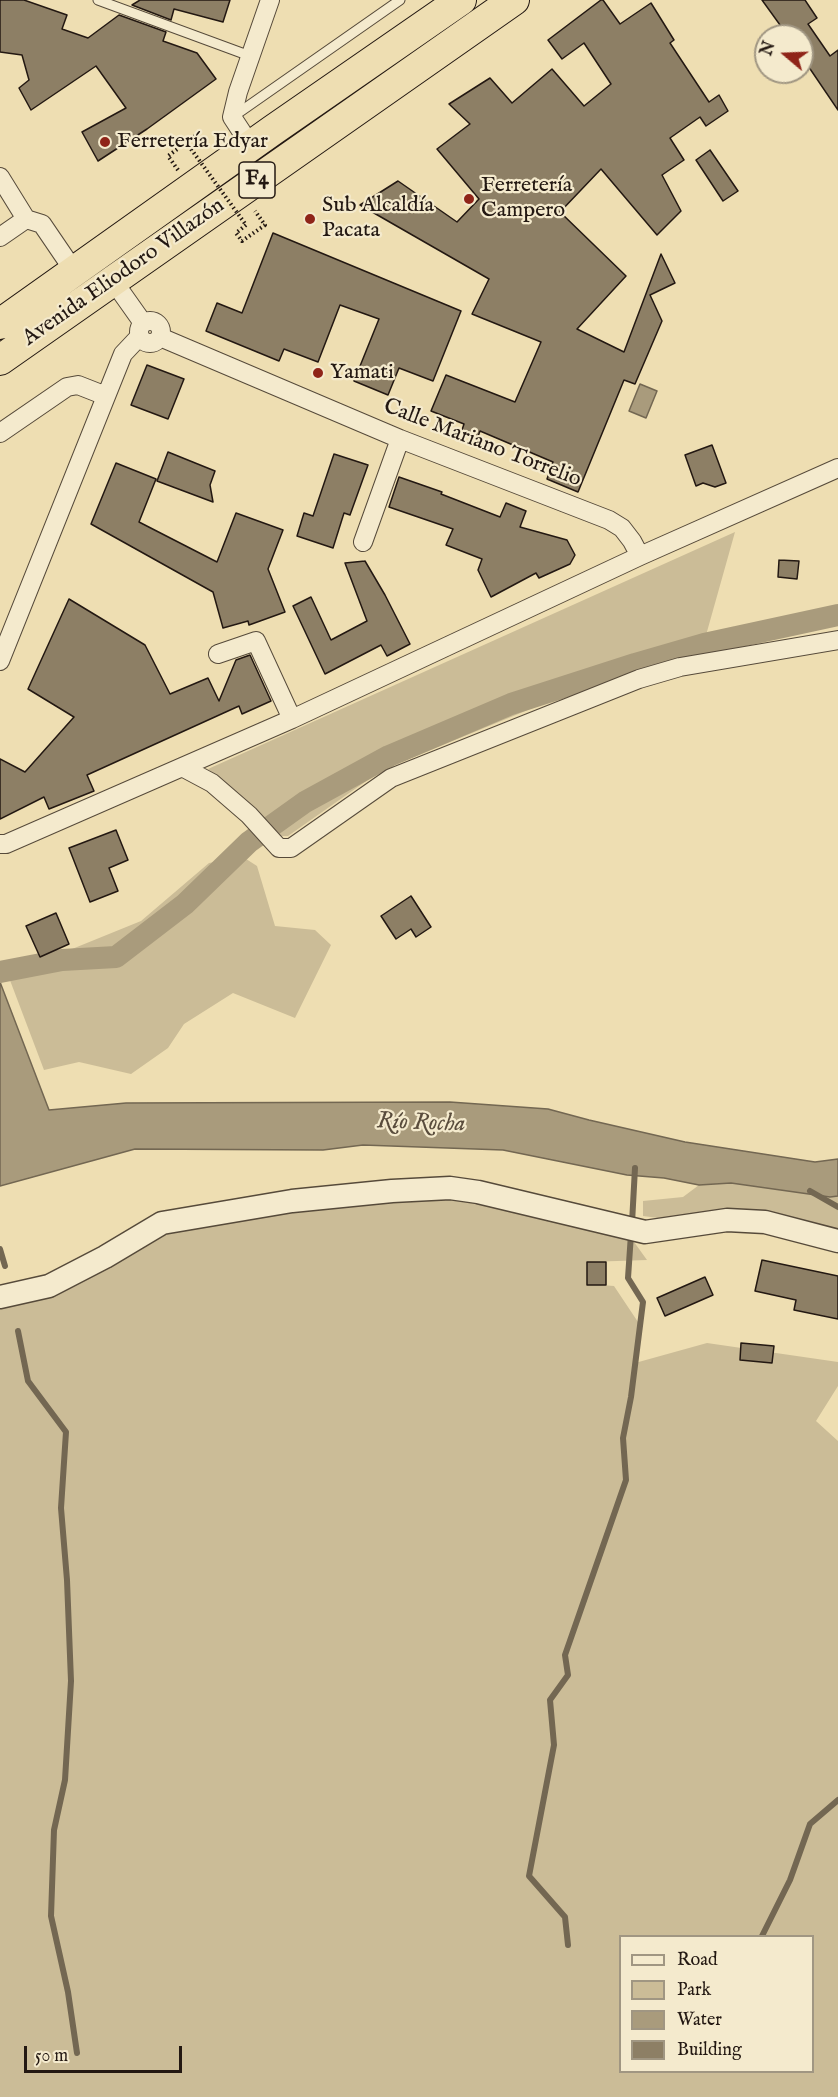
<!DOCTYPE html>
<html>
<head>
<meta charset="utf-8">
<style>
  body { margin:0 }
  #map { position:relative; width:838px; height:2097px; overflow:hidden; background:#eedeb2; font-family:"IM FELL English",serif }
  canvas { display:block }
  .legend { position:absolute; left:619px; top:1935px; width:195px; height:138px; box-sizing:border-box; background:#f4eacd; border:2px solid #a09682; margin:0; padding:8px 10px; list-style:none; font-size:18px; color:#231812 }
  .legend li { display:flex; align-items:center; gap:12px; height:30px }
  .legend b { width:30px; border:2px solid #a09682 }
  .north { position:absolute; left:754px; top:24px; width:60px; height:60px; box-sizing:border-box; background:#f4eacd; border:2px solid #a09682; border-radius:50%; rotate:289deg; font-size:16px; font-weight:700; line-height:24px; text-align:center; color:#231812 }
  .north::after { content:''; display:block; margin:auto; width:21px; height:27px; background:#8f2418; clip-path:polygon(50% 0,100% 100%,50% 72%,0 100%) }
  .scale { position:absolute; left:24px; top:2046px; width:158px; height:27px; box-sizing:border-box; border:3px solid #231812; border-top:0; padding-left:8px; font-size:18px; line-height:21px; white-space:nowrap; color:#231812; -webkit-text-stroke:4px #f4eacd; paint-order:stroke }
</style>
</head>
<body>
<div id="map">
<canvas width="838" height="2097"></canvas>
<ul class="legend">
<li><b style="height:8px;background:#f4eacd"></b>Road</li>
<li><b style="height:16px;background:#cbbc97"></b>Park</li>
<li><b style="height:16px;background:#a99b7c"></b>Water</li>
<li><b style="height:16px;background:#8d7f65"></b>Building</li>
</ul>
<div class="north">N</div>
<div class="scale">50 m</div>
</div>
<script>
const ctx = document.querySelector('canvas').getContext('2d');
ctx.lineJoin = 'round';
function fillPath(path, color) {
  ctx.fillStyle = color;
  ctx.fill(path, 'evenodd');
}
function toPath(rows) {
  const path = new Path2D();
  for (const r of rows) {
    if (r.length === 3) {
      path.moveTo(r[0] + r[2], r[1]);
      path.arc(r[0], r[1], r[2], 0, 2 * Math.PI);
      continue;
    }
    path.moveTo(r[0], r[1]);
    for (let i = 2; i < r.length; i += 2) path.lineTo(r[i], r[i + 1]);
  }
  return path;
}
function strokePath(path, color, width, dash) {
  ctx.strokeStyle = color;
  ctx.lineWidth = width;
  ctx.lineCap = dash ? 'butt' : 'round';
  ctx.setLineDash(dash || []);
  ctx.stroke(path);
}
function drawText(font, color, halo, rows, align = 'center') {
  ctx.font = font + ' "IM FELL English",serif';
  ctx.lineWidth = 4.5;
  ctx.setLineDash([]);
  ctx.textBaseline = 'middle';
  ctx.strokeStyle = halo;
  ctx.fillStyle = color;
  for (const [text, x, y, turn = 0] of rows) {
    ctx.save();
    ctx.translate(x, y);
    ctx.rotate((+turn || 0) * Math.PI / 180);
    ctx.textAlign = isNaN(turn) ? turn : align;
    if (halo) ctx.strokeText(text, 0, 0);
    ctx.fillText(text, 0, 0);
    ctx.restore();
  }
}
fillPath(toPath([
  [735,532,701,653,613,675,382,770,288,836,277,836,251,804,208,769],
  [243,857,257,866,275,926,315,930,331,945,295,1018,233,993,184,1024,168,1048,131,1074,79,1062,44,1070,8,975,141,921,209,863],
  [731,1183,830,1197,838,1196,838,1232,674,1220,643,1216,643,1201,683,1197,699,1185],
  [460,1195,629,1235,647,1260,587,1262,587,1284,614,1286,640,1325,635,1363,707,1343,838,1362,838,1386,816,1421,838,1441,838,2097,0,2097,0,1306,161,1233,293,1208],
  [620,1936,812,1936,812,2072,620,2072]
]), '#cbbc97');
const water = toPath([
  [640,384,657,391,646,418,629,411,640,384],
  [0,982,49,1110,126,1103,450,1102,548,1109,589,1120,685,1142,815,1162,838,1159,838,1196,830,1197,731,1183,699,1185,664,1178,627,1175,503,1150,363,1145,323,1150,135,1149,0,1186,0,982]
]);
fillPath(water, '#a99b7c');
strokePath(water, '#736752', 1.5);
strokePath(toPath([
  [810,1191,838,1207],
  [632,1223,635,1168],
  [0,1249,5,1266],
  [18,1331,28,1381,66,1432,61,1508,67,1580,71,1681,65,1780,54,1830,51,1916,68,1992,77,2053],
  [762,1936,790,1880,810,1824,838,1800],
  [568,1945,565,1917,529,1876,554,1745,550,1700,568,1675,565,1655,626,1480,623,1438,631,1397,643,1302,628,1278,631,1234]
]), '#736752', 6);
strokePath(toPath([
  [0,972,62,960,116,957,185,904,249,842,305,802,389,756,511,704,635,664,704,644,838,615]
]), '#a99b7c', 22);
const building = toPath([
  [0,0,24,0,67,15,62,29,88,38,119,15,166,32,163,41,197,53,216,79,147,129,98,161,82,132,126,108,96,66,31,110,19,88,29,80,22,55,0,52,0,0],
  [140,0,230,0,223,22,174,9,171,20,132,5,140,0],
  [601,0,603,0,620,24,651,3,674,40,670,43,709,102,719,95,728,111,706,126,700,117,670,138,684,160,662,175,681,211,657,235,601,169,560,212,626,276,577,329,624,352,661,254,675,283,650,295,662,321,635,384,624,380,578,492,547,479,553,462,480,431,477,439,461,433,464,424,431,411,446,375,515,402,541,342,472,314,489,279,360,205,398,181,457,222,479,199,437,149,470,124,449,104,490,78,512,103,552,69,584,106,611,84,584,43,562,59,548,40,601,0],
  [762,0,805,0,817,18,808,24,830,56,838,50,838,110,802,57,802,36,788,36,762,0],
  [710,150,738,191,723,201,696,160,710,150],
  [273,233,461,311,433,381,399,368,388,395,354,381,379,319,340,305,318,362,284,349,279,361,206,331,217,303,242,313,273,233],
  [147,365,184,379,168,419,131,405,147,365],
  [712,445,726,483,715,487,703,483,696,486,685,455,712,445],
  [168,452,215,471,210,485,213,502,157,481,168,452],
  [334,454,368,465,350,515,344,513,333,548,297,536,304,513,313,516,334,454],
  [116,463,156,479,139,522,217,562,236,513,283,530,268,569,285,612,249,625,248,621,223,628,213,592,91,524,116,463],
  [399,477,442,492,441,494,500,517,506,503,526,511,520,527,567,540,575,555,570,564,539,578,536,573,491,597,478,570,482,559,446,545,453,529,389,507,399,477],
  [779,560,799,561,797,579,778,577,779,560],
  [365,561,385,595,410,644,387,656,381,645,325,674,293,606,311,597,331,640,367,621,345,563,365,561],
  [69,599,145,645,170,694,208,678,219,701,236,660,250,655,271,701,242,714,239,706,87,775,94,791,49,809,44,797,0,819,0,759,25,772,74,717,28,689,69,599],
  [116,830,128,860,109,868,118,891,90,902,69,848,116,830],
  [411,896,431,927,416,937,411,929,396,939,381,916,411,896],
  [56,913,69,944,40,957,26,926,56,913],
  [762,1260,838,1276,838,1319,794,1310,796,1300,755,1291,762,1260],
  [587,1262,606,1262,606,1285,587,1285,587,1262],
  [705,1277,713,1295,665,1316,657,1298,705,1277],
  [741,1343,774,1346,772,1363,740,1360,741,1343]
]);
fillPath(building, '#8d7f65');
strokePath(building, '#231812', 1.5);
const service = toPath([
  [98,0,250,56],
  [234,116,400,0]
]);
const minor = toPath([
  [251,146,232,117,238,92,270,0],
  [0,177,26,219,42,224,74,271],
  [0,237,26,219],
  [114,282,143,323],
  [150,332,11],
  [160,337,400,439,609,520,622,528,632,541,640,556],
  [0,433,67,387,78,385,106,396],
  [363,542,400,439],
  [218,654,256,641,292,719],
  [0,661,123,354,139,337],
  [182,767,212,783,249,815,279,848,291,848,391,778,639,679,680,667,838,640],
  [0,844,6,844,292,719,640,556,838,468]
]);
const tertiary = toPath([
  [0,1297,49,1286,105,1257,162,1223,292,1201,392,1191,450,1188,478,1192,645,1232,727,1220,765,1222,838,1241]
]);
const trunk = toPath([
  [0,324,273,130,461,0],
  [0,360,514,0]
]);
strokePath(service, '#564a3a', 11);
strokePath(minor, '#564a3a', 20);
strokePath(tertiary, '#564a3a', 25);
strokePath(trunk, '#231812', 32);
strokePath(toPath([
  [178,170,168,156,195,136,199,143,191,149],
  [246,225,236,233,242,241,265,225,255,211]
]), '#231812', 4, [1.5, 3]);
strokePath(service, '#f4eacd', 9);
strokePath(minor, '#f4eacd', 18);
strokePath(tertiary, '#f4eacd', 22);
strokePath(trunk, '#eedeb2', 30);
strokePath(toPath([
  [191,149,246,225]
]), '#231812', 4, [1.5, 3]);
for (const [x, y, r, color] of [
  [105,142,6,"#8f2418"],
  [469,199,6,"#8f2418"],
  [310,219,6,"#8f2418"],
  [318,373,6,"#8f2418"]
]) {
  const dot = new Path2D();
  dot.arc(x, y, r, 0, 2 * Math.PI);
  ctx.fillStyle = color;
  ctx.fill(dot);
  strokePath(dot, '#f4eacd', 2);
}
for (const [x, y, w] of [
  [257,180,36]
]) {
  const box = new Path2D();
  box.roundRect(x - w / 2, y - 18, w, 36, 4.5);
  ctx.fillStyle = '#f4eacd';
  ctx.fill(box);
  strokePath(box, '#231812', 1.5);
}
drawText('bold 21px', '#231812', null, [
  ["F4",257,180]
]);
drawText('22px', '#231812', '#f4eacd', [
  ["Ferretería Edyar",117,142],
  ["Ferretería",481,186],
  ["Campero",481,211],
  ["Sub Alcaldía",322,206],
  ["Pacata",322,231],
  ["Yamati",330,373]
], 'left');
drawText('22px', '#231812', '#f4eacd', [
  ["Avenida Eliodoro Villazón",124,273,-35],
  ["Calle Mariano Torrelio",482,444,21]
]);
drawText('italic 24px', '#594c3c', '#f4eacd', [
  ["Río Rocha",421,1124,2]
]);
</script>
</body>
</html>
